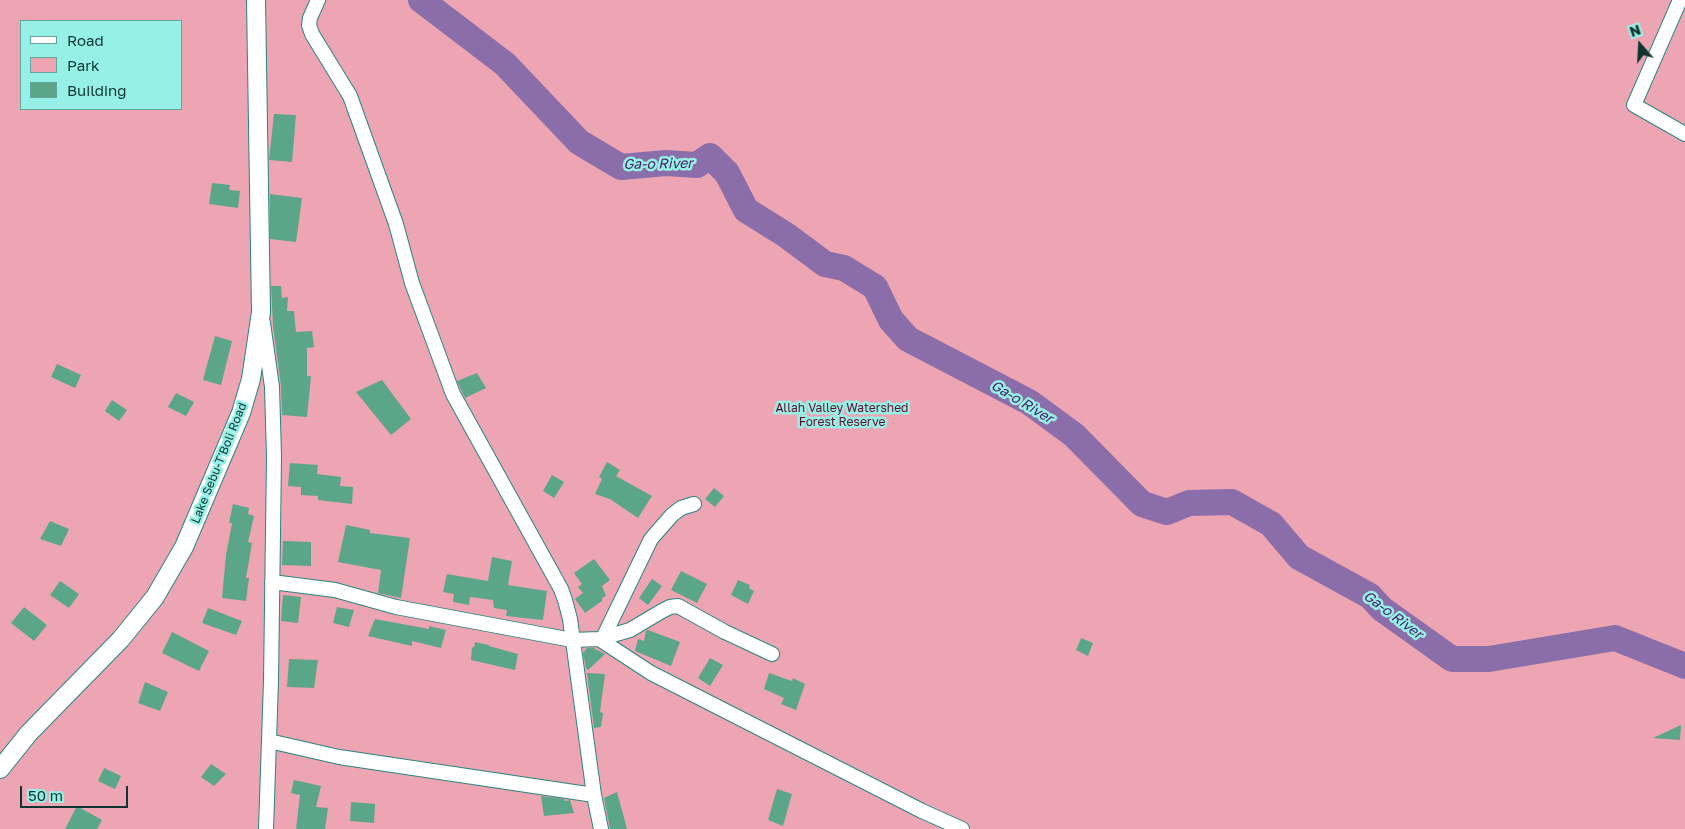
<!DOCTYPE html>
<html>
<head>
<meta charset="utf-8">
<style>
  body { margin:0 }
  #map { position:relative; width:1685px; height:829px; overflow:hidden; background:#8ae2d8; font-family:"Golos Text",sans-serif }
  canvas { display:block }
  .legend { position:absolute; left:20px; top:20px; width:162px; height:90px; box-sizing:border-box; background:#97f0e5; border:1px solid #61a59d; margin:0; padding:6px 9px; list-style:none; font-size:15px; color:#0f3531 }
  .legend li { display:flex; align-items:center; gap:10px; height:25px }
  .legend b { width:25px; border:1px solid #61a59d }
  .north { position:absolute; left:1615px; top:20px; width:50px; height:50px; -webkit-text-stroke:4px #97f0e5; paint-order:stroke; rotate:341deg; font-size:14px; font-weight:700; line-height:20px; text-align:center; color:#0f3531 }
  .north::after { content:''; display:block; margin:auto; width:18px; height:22px; background:#0f3531; clip-path:polygon(50% 0,100% 100%,50% 72%,0 100%) }
  .scale { position:absolute; left:20px; top:786px; width:108px; height:22px; box-sizing:border-box; border:2px solid #0f3531; border-top:0; padding-left:6px; font-size:15px; line-height:18px; white-space:nowrap; color:#0f3531; -webkit-text-stroke:4px #97f0e5; paint-order:stroke }
</style>
</head>
<body>
<div id="map">
<canvas width="1685" height="829"></canvas>
<ul class="legend">
<li><b style="height:6px;background:#fff"></b>Road</li>
<li><b style="height:14px;background:#eea5b3"></b>Park</li>
<li><b style="height:14px;background:#5ba588"></b>Building</li>
</ul>
<div class="north">N</div>
<div class="scale">50 m</div>
</div>
<script>
const ctx = document.querySelector('canvas').getContext('2d');
ctx.lineJoin = 'round';
function fillPath(path, color) {
  ctx.fillStyle = color;
  ctx.fill(path, 'evenodd');
}
function toPath(rows) {
  const path = new Path2D();
  for (const r of rows) {
    path.moveTo(r[0], r[1]);
    for (let i = 2; i < r.length; i += 2) path.lineTo(r[i], r[i + 1]);
  }
  return path;
}
function strokePath(path, color, width, dash) {
  ctx.strokeStyle = color;
  ctx.lineWidth = width;
  ctx.lineCap = dash ? 'butt' : 'round';
  ctx.setLineDash(dash || []);
  ctx.stroke(path);
}
function drawText(font, color, halo, rows, align = 'center') {
  ctx.font = font + ' "Golos Text",sans-serif';
  ctx.lineWidth = 5;
  ctx.setLineDash([]);
  ctx.textBaseline = 'middle';
  ctx.strokeStyle = halo;
  ctx.fillStyle = color;
  for (const [text, x, y, turn = 0] of rows) {
    ctx.save();
    ctx.translate(x, y);
    ctx.rotate((+turn || 0) * Math.PI / 180);
    ctx.textAlign = isNaN(turn) ? turn : align;
    if (halo) ctx.strokeText(text, 0, 0);
    ctx.fillText(text, 0, 0);
    ctx.restore();
  }
}
fillPath(toPath([
  [0,0,1685,0,1685,829,0,829],
  [21,21,181,21,181,109,21,109]
]), '#eea5b3');
strokePath(toPath([
  [421,0,505,64,579,142,621,167,666,163,697,165,710,156,727,173,746,210,786,235,825,264,844,268,875,287,891,320,908,339,1029,402,1074,435,1142,504,1167,512,1189,503,1232,502,1271,524,1299,557,1370,596,1382,609,1452,659,1489,659,1615,638,1685,666]
]), '#8a6da9', 26);
fillPath(toPath([
  [274,114,296,115,292,162,269,160],
  [212,183,230,185,229,190,240,191,238,208,209,204],
  [270,194,302,198,296,242,270,239],
  [271,286,281,286,282,298,288,297,287,311,294,311,296,332,312,331,314,347,307,348,307,376,311,376,307,417,282,415,281,386,273,326],
  [215,336,232,341,221,385,203,380],
  [57,364,81,375,75,388,51,377],
  [477,373,486,388,465,398,457,381],
  [382,380,411,419,391,435,356,392],
  [176,393,194,402,186,416,168,407],
  [112,400,127,410,119,421,105,411],
  [607,462,620,470,616,476,652,496,638,518,610,499,595,494,602,479,599,477],
  [290,463,318,465,317,474,341,477,340,486,353,487,352,504,318,500,318,496,301,495,301,487,288,486],
  [552,475,564,482,554,498,543,491],
  [714,488,724,496,715,507,705,499],
  [233,504,249,508,248,514,254,516,248,542,252,543,246,578,249,578,246,601,222,598,226,555,232,523,229,523],
  [50,521,69,529,61,546,40,539],
  [346,525,370,530,370,533,410,538,401,598,378,593,381,570,338,562],
  [283,541,311,542,311,566,282,565],
  [492,557,512,561,508,585,547,591,543,620,506,616,507,610,494,608,493,600,470,597,469,605,453,602,454,594,443,592,447,574,488,581],
  [594,559,610,580,602,586,606,596,602,598,602,601,585,613,575,599,583,593,578,587,582,584,574,573],
  [681,571,707,584,697,603,671,590],
  [652,579,662,586,648,605,639,598],
  [738,580,750,585,749,588,754,591,748,604,731,595],
  [60,581,79,594,69,608,50,595],
  [283,595,301,597,298,623,281,621],
  [24,607,47,625,34,641,11,623],
  [337,607,354,610,349,627,333,623],
  [208,608,242,621,236,635,202,623],
  [375,619,429,629,429,626,446,630,441,648,412,641,412,646,368,636],
  [648,630,680,642,671,666,635,651,638,639,644,641,646,631],
  [172,632,209,651,199,671,162,653],
  [1081,638,1093,643,1088,656,1076,650],
  [475,642,489,645,489,646,518,654,515,670,471,660,472,648,474,647],
  [587,648,593,648,605,654,588,670,586,668,583,653],
  [710,658,723,665,710,686,698,678],
  [289,659,318,660,314,688,287,687],
  [587,673,605,674,600,712,603,713,601,727,594,728],
  [769,673,792,681,793,678,805,684,796,710,781,704,784,698,764,689],
  [145,682,168,692,160,711,138,703],
  [1681,725,1680,740,1653,738],
  [211,764,226,774,214,786,201,777],
  [104,768,121,776,115,789,98,781],
  [294,780,321,786,316,807,328,808,325,829,296,829,300,795,291,793],
  [777,789,792,794,783,826,768,820],
  [617,792,627,829,610,829,604,798],
  [541,796,564,799,565,801,570,800,574,813,544,816],
  [351,802,375,804,374,823,350,821],
  [77,806,102,820,97,829,65,829]
]), '#5ba588');
const minor = toPath([
  [318,0,310,18,309,25,312,34,350,96,396,224,412,283,453,394,561,589,565,600,570,619,594,795,601,829],
  [1680,0,1634,105,1685,134],
  [263,323,272,387,274,457,271,681,266,829],
  [272,582,335,590,396,607,572,640,599,639,630,630,662,611,670,607,678,606,725,632,772,654],
  [603,638,651,539,672,515,681,508,694,504],
  [599,639,651,673,922,811,962,829],
  [269,741,339,757,594,795]
]);
const major = toPath([
  [0,769,29,733,121,639,155,597,184,547,241,413,251,379,261,312,256,0]
]);
strokePath(minor, '#27867e', 16);
strokePath(major, '#27867e', 20);
strokePath(minor, '#fff', 14);
strokePath(major, '#fff', 18);
drawText('12px', '#660a2d', '#97f0e5', [
  ["Allah Valley Watershed",842,408],
  ["Forest Reserve",842,422]
]);
drawText('12px', '#0f3531', '#97f0e5', [
  ["Lake Sebu-T'Boli Road",219,463,-68]
]);
drawText('italic 14px', '#471e68', '#97f0e5', [
  ["Ga-o River",658,164,-1],
  ["Ga-o River",1022,402,31],
  ["Ga-o River",1393,615,37]
]);
</script>
</body>
</html>
